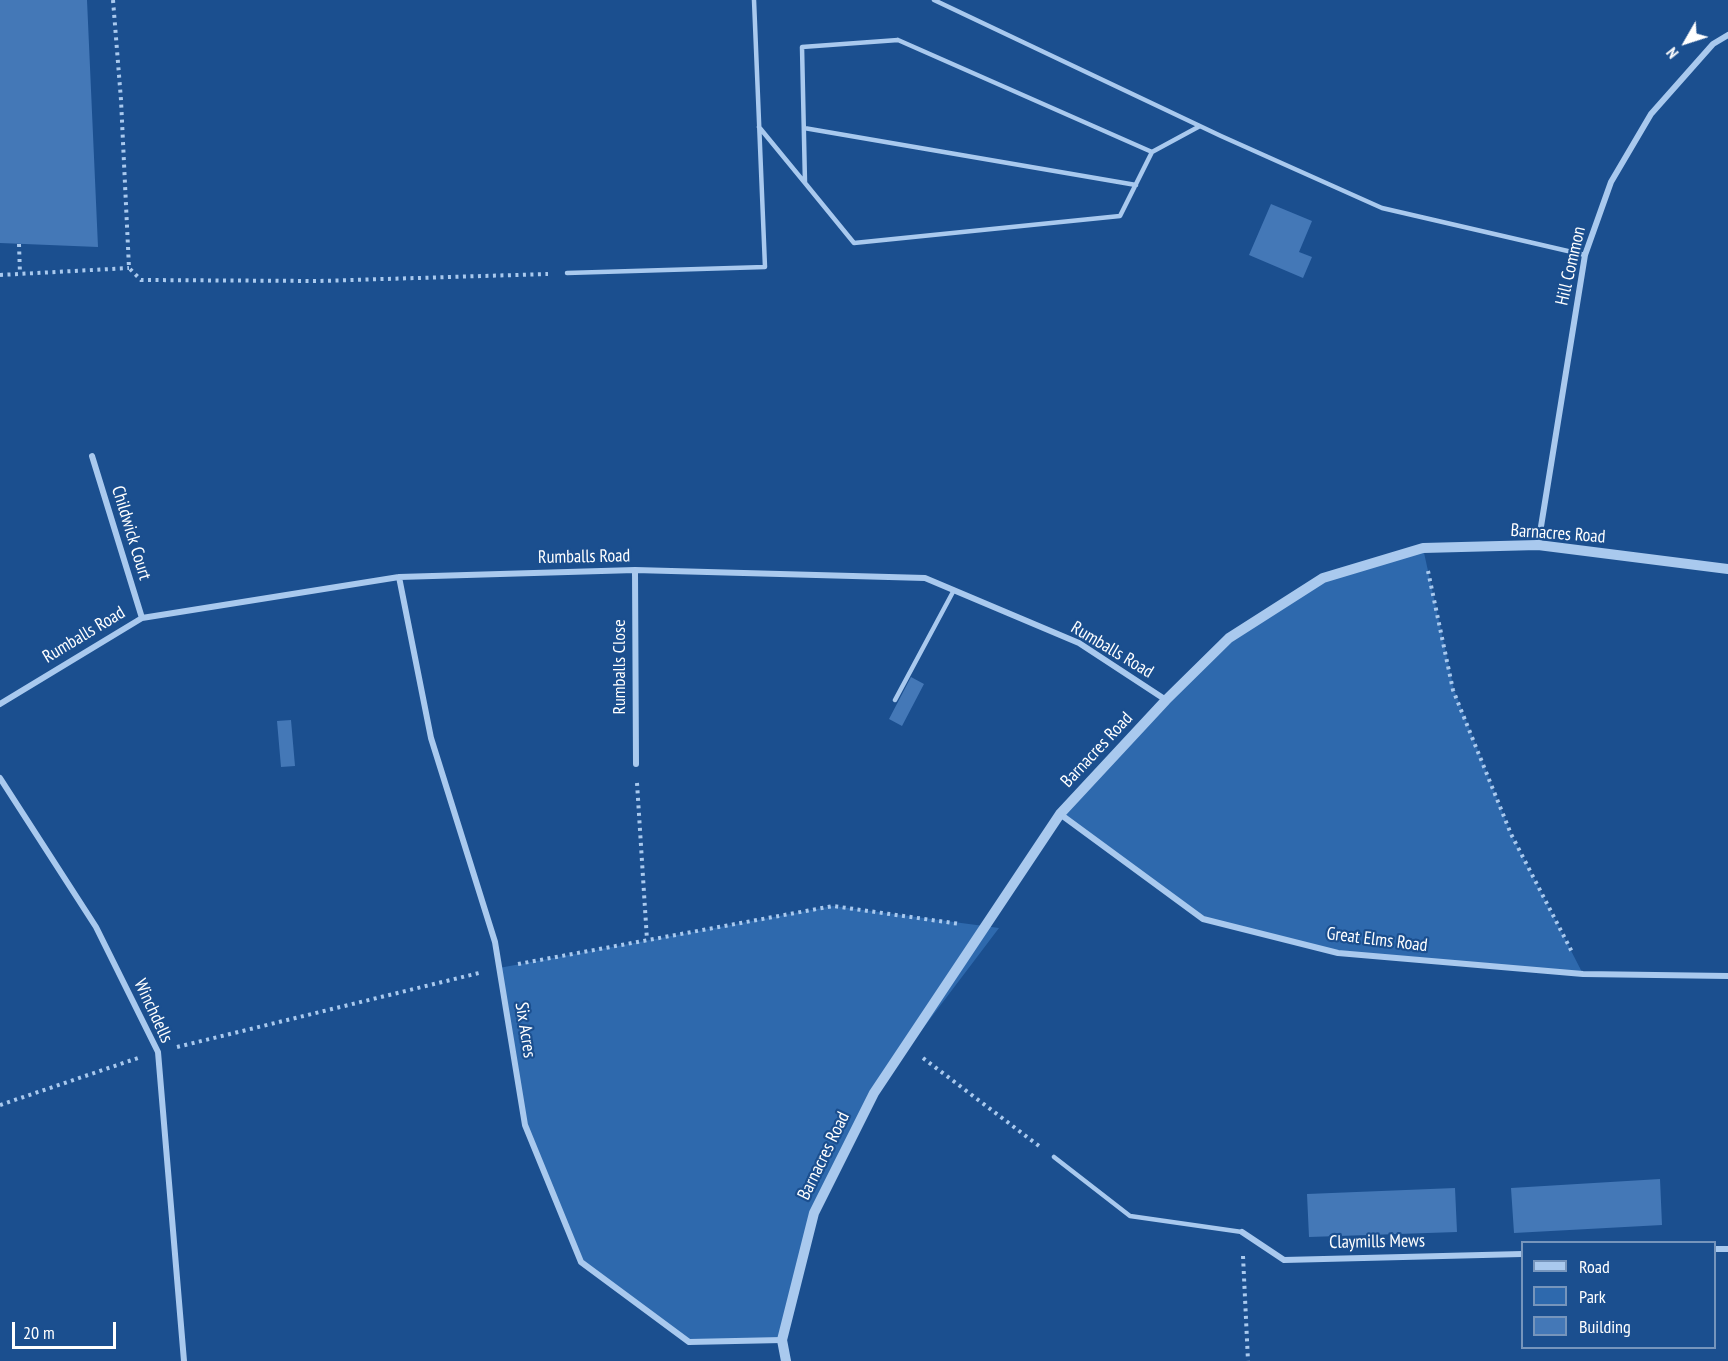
<!DOCTYPE html>
<html>
<head>
<meta charset="utf-8">
<style>
  body { margin:0 }
  #map { position:relative; width:1728px; height:1361px; overflow:hidden; background:#1b4f8f; font-family:"PT Sans Narrow",sans-serif }
  canvas { display:block }
  .legend { position:absolute; left:1521px; top:1241px; width:195px; height:108px; box-sizing:border-box; background:#1b4f8f; border:2px solid #7695bc; margin:0; padding:8px 10px; list-style:none; font-size:18px; color:#fff }
  .legend li { display:flex; align-items:center; gap:12px; height:30px }
  .legend b { width:30px; border:2px solid #7695bc }
  .north { position:absolute; left:1656px; top:12px; width:60px; height:60px; -webkit-text-stroke:4px #1b4f8f; paint-order:stroke; rotate:231deg; font-size:16px; font-weight:700; line-height:24px; text-align:center; color:#fff }
  .north::after { content:''; display:block; margin:auto; width:21px; height:27px; background:#fff; clip-path:polygon(50% 0,100% 100%,50% 72%,0 100%) }
  .scale { position:absolute; left:12px; top:1322px; width:104px; height:27px; box-sizing:border-box; border:3px solid #fff; border-top:0; padding-left:8px; font-size:18px; line-height:21px; white-space:nowrap; color:#fff; -webkit-text-stroke:4px #1b4f8f; paint-order:stroke }
</style>
</head>
<body>
<div id="map">
<canvas width="1728" height="1361"></canvas>
<ul class="legend">
<li><b style="height:8px;background:#a9c9ee"></b>Road</li>
<li><b style="height:16px;background:#2e69ad"></b>Park</li>
<li><b style="height:16px;background:#4478b7"></b>Building</li>
</ul>
<div class="north">N</div>
<div class="scale">20 m</div>
</div>
<script>
const ctx = document.querySelector('canvas').getContext('2d');
ctx.lineJoin = 'round';
function fillPath(path, color) {
  ctx.fillStyle = color;
  ctx.fill(path, 'evenodd');
}
function toPath(rows) {
  const path = new Path2D();
  for (const r of rows) {
    path.moveTo(r[0], r[1]);
    for (let i = 2; i < r.length; i += 2) path.lineTo(r[i], r[i + 1]);
  }
  return path;
}
function strokePath(path, color, width, dash) {
  ctx.strokeStyle = color;
  ctx.lineWidth = width;
  ctx.lineCap = dash ? 'butt' : 'round';
  ctx.setLineDash(dash || []);
  ctx.stroke(path);
}
function drawText(font, color, halo, rows, align = 'center') {
  ctx.font = font + ' "PT Sans Narrow",sans-serif';
  ctx.lineWidth = 4.5;
  ctx.setLineDash([]);
  ctx.textBaseline = 'middle';
  ctx.strokeStyle = halo;
  ctx.fillStyle = color;
  for (const [text, x, y, turn = 0] of rows) {
    ctx.save();
    ctx.translate(x, y);
    ctx.rotate((+turn || 0) * Math.PI / 180);
    ctx.textAlign = isNaN(turn) ? turn : align;
    if (halo) ctx.strokeText(text, 0, 0);
    ctx.fillText(text, 0, 0);
    ctx.restore();
  }
}
fillPath(toPath([
  [1423,548,1454,690,1511,834,1583,974,1338,953,1203,919,1060,814,1229,638,1323,578],
  [833,906,999,928,874,1093,814,1213,782,1340,689,1342,581,1262,525,1125,499,968]
]), '#2e69ad');
fillPath(toPath([
  [0,0,87,0,98,247,0,243],
  [1271,204,1312,221,1299,252,1312,257,1303,278,1249,255],
  [911,677,924,684,902,726,889,719],
  [291,720,295,766,281,767,277,721],
  [1660,1179,1662,1225,1514,1233,1511,1188],
  [1455,1188,1457,1232,1309,1237,1307,1194]
]), '#4478b7');
strokePath(toPath([
  [113,0,121,100,129,268,141,280,319,281,548,274],
  [19,244,20,274],
  [0,275,129,268],
  [1428,571,1453,690,1511,834,1572,952],
  [637,783,647,940],
  [518,964,833,906,960,924],
  [177,1047,479,973],
  [923,1058,1039,1146],
  [0,1105,138,1058],
  [1243,1256,1248,1361]
]), '#a9c9ee', 4, [3, 4.5]);
strokePath(toPath([
  [934,0,1221,136,1382,208,1585,255],
  [898,40,1152,152,1120,216,854,243,805,183,802,47,898,40],
  [759,127,805,183],
  [804,128,1136,185],
  [1152,152,1200,126],
  [567,273,765,267,754,0],
  [895,700,954,590],
  [1054,1157,1130,1216,1242,1232]
]), '#a9c9ee', 4.5);
strokePath(toPath([
  [92,456,142,618],
  [1538,545,1585,255,1611,182,1651,114,1713,44,1728,35],
  [635,570,636,764],
  [399,577,431,738,495,942,525,1125,581,1262,689,1342,782,1340],
  [0,704,142,618,399,577,635,570,925,578,1079,643,1166,700],
  [0,778,96,927,158,1052,184,1361],
  [1060,814,1203,919,1338,953,1583,974,1728,976],
  [1242,1232,1284,1260,1522,1254],
  [1714,1249,1728,1249]
]), '#a9c9ee', 6);
strokePath(toPath([
  [786,1361,782,1340,814,1213,874,1093,1060,814,1166,700,1229,638,1323,578,1423,548,1538,545,1728,569]
]), '#a9c9ee', 10);
drawText('18px', '#fff', '#1b4f8f', [
  ["Hill Common",1571,266,-77],
  ["Childwick Court",131,533,73],
  ["Barnacres Road",1558,534,4],
  ["Rumballs Road",584,557,-1],
  ["Rumballs Road",84,635,-31],
  ["Rumballs Road",1112,650,31],
  ["Rumballs Close",620,667,-90],
  ["Barnacres Road",1097,750,-47],
  ["Great Elms Road",1377,940,7],
  ["Winchdells",153,1011,65],
  ["Six Acres",525,1030,81],
  ["Barnacres Road",824,1156,-64],
  ["Claymills Mews",1377,1242,-1]
]);
</script>
</body>
</html>
